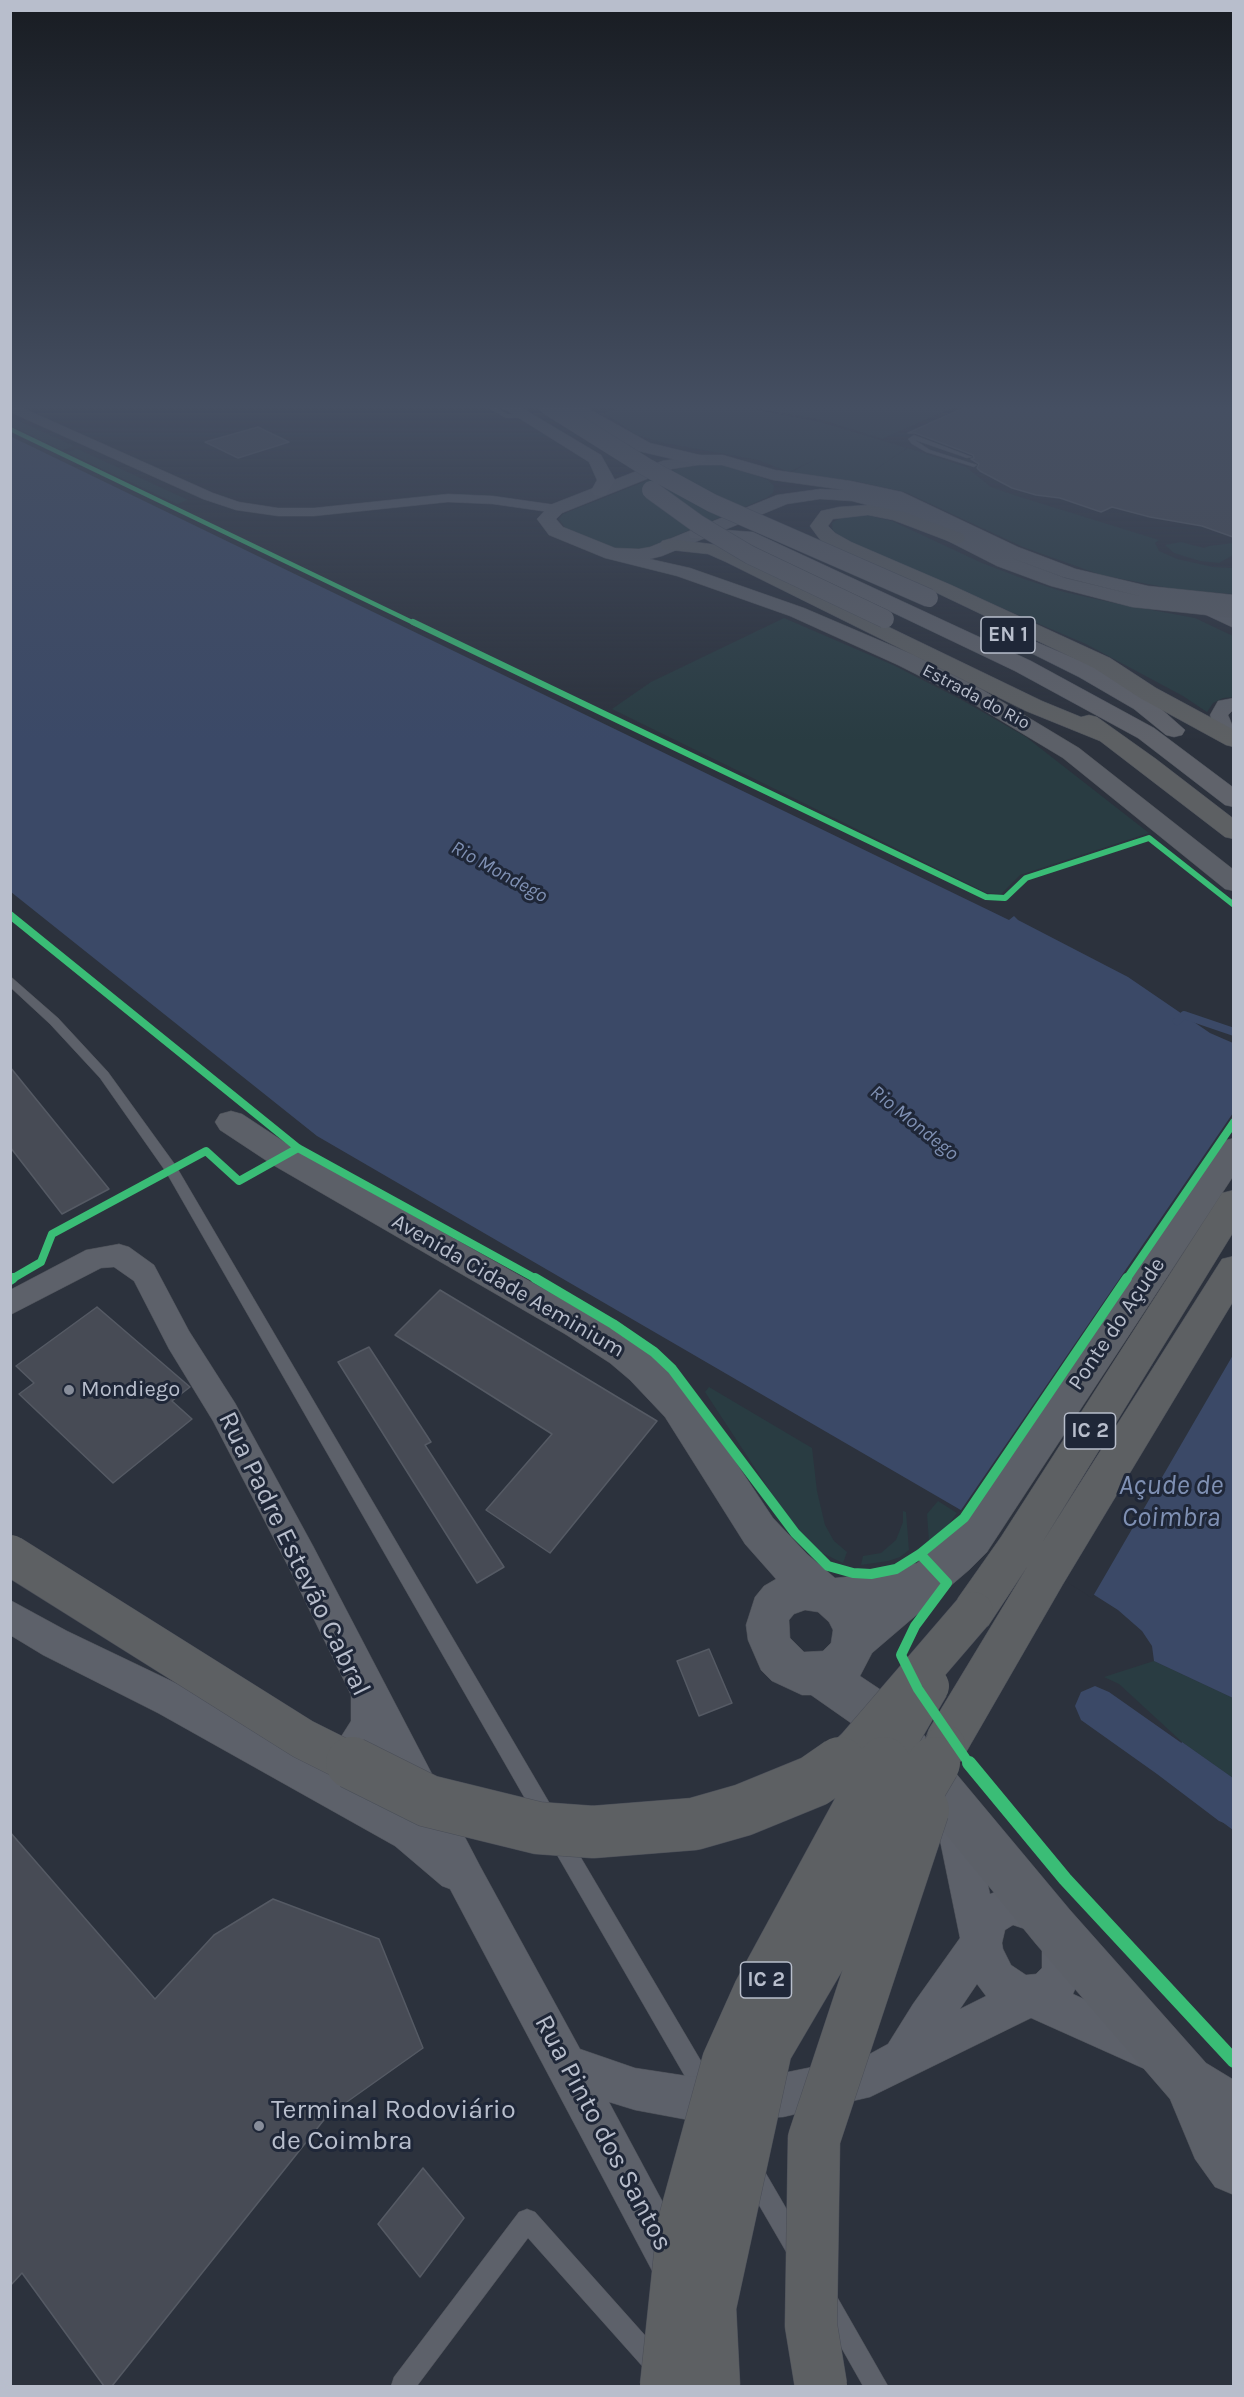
<!DOCTYPE html>
<html>
<head>
<meta charset="utf-8">
<style>
  body { margin:0 }
  #map { position:relative; width:1244px; height:2397px; overflow:hidden; background:#2c323d; font-family:Karla,sans-serif }
  canvas { display:block }
  .frame { position:absolute; inset:0; border:12px solid #b8becc; pointer-events:none }
</style>
</head>
<body>
<div id="map">
<canvas width="1244" height="2397"></canvas>
<div class="frame"></div>
</div>
<script>
const ctx = document.querySelector('canvas').getContext('2d');
ctx.lineJoin = 'round';
function fillPath(path, color) {
  ctx.fillStyle = color;
  ctx.fill(path, 'evenodd');
}
function toPath(rows) {
  const path = new Path2D();
  for (const r of rows) {
    path.moveTo(r[0], r[1]);
    for (let i = 2; i < r.length; i += 2) path.lineTo(r[i], r[i + 1]);
  }
  return path;
}
function strokePath(path, color, width, dash) {
  ctx.strokeStyle = color;
  ctx.lineWidth = width;
  ctx.lineCap = dash ? 'butt' : 'round';
  ctx.setLineDash(dash || []);
  ctx.stroke(path);
}
function drawText(font, color, halo, rows, align = 'center') {
  ctx.font = font + ' Karla,sans-serif';
  ctx.lineWidth = 6;
  ctx.setLineDash([]);
  ctx.textBaseline = 'middle';
  ctx.strokeStyle = halo;
  ctx.fillStyle = color;
  for (const [text, x, y, turn = 0] of rows) {
    ctx.save();
    ctx.translate(x, y);
    ctx.rotate((+turn || 0) * Math.PI / 180);
    ctx.textAlign = isNaN(turn) ? turn : align;
    if (halo) ctx.strokeText(text, 0, 0);
    ctx.fillText(text, 0, 0);
    ctx.restore();
  }
}
fillPath(toPath([
  [627,405,731,405,821,422,907,448,873,471,908,448,966,467,991,487,1017,496,1159,540,1155,543,1159,551,1177,559,1213,567,1233,568,1233,594,1179,590,1101,575,1023,547,905,492,854,481,790,473,816,459,789,472,758,460,664,443,636,435,604,413],
  [736,405,959,405,882,439,822,420],
  [11,417,74,446,62,450,11,426],
  [78,449,188,500,177,504,66,452],
  [709,463,736,467,768,480,774,486,773,493,766,498,642,550,610,548,566,529,559,519,563,514,674,470,691,465],
  [863,514,892,521,982,563,1024,579,1064,592,1114,603,1195,618,1233,636,1233,697,1223,698,1213,703,1207,712,1183,696,1086,644,848,542,833,532,832,523,843,516],
  [1181,542,1204,548,1209,546,1233,543,1233,555,1219,563,1200,561,1174,553,1165,545],
  [784,618,893,665,960,699,1026,737,1149,833,1020,875,1001,894,987,893,612,709,651,682],
  [709,1387,812,1448,817,1491,825,1525,834,1541,847,1552,843,1563,822,1553,799,1535,705,1392],
  [938,1501,957,1513,948,1525,929,1542,927,1514],
  [903,1511,906,1512,909,1550,900,1557,888,1561,861,1565,863,1556,881,1553,896,1540,903,1522],
  [1154,1661,1233,1698,1233,1778,1182,1742,1119,1684,1104,1677]
]), '#293c42');
fillPath(toPath([
  [10,436,1009,920,1014,916,1018,920,1128,977,1210,1033,1233,1043,1233,1141,1175,1234,1159,1235,1233,1273,1233,1698,1154,1661,1152,1646,1142,1631,1118,1610,959,1509,317,1136,11,892],
  [1124,1282,1169,1298,1226,1335,1188,1320],
  [1086,1333,1104,1335,1191,1390,1152,1374],
  [1050,1392,1098,1410,1158,1452,1117,1435],
  [1010,1452,1047,1463,1121,1516,1079,1498],
  [1182,1742,1233,1778,1233,1830,1162,1777]
]), '#3b4967');
fillPath(toPath([
  [1233,1113,1234,1267,1174,1236,1165,1235,1234,1270,1233,1355,1092,1598,959,1513],
  [1089,1333,1119,1347,1155,1367,1154,1372,1116,1352],
  [1057,1395,1067,1395,1148,1446,1081,1412],
  [1017,1456,1028,1456,1111,1510,1081,1495]
]), '#2c323d');
strokePath(toPath([
  [1177,1021,1184,1015,1234,1032]
]), '#3b4967', 8);
fillPath(toPath([
  [1095,1686,1109,1692,1234,1780,1234,1827,1219,1821,1157,1774,1081,1720,1075,1706,1081,1692,1095,1686]
]), '#3b4967');
const building = toPath([
  [970,405,1221,405,1233,411,1233,537,1202,526,1150,517,1112,507,1101,512,1060,498,1036,495,1012,488,980,471,977,468,979,464,971,459,974,458,973,455,915,433,908,433,970,405],
  [258,427,289,442,238,458,205,442,258,427],
  [10,1067,109,1189,62,1214,10,1147,10,1067],
  [440,1290,657,1421,550,1553,486,1510,552,1434,395,1335,440,1290],
  [97,1307,190,1387,172,1401,192,1419,113,1483,19,1394,34,1383,16,1366,97,1307],
  [369,1347,431,1442,425,1445,504,1567,477,1583,338,1362,369,1347],
  [709,1649,732,1703,699,1716,677,1661,709,1649],
  [10,1832,155,1999,214,1935,273,1899,379,1939,423,2048,327,2116,112,2386,104,2386,22,2273,10,2286,10,1832],
  [423,2168,464,2218,420,2277,378,2224,423,2168]
]);
fillPath(building, '#474b55');
strokePath(building, '#555a64', 1.5);
const lane = toPath([
  [483,405,491,405,507,414,531,416,528,418,506,418,483,405],
  [1223,405,1234,405,1234,409,1224,406,1223,405],
  [914,435,972,457,967,458,915,440,930,450,977,465,974,467,926,452,912,444,908,439,914,435],
  [10,976,58,1018,108,1072,176,1166,553,1809,556,1816,553,1823,546,1826,539,1823,166,1172,100,1078,50,1024,10,987,10,976],
  [560,1831,567,1834,714,2083,717,2091,714,2099,706,2102,698,2099,553,1848,550,1841,553,1834,560,1831],
  [753,2162,761,2165,804,2239,807,2247,804,2255,796,2258,788,2255,745,2181,742,2173,745,2165,753,2162],
  [527,2209,535,2212,659,2351,663,2359,659,2367,651,2371,643,2367,528,2238,417,2386,391,2386,394,2377,519,2212,527,2209],
  [828,2291,836,2295,888,2386,863,2386,816,2303,820,2295,828,2291]
]);
const street = toPath([
  [10,405,16,405,213,493,239,502,278,508,314,508,448,494,493,496,556,505,563,509,556,513,493,504,448,502,314,516,278,516,236,510,203,499,10,412,10,405],
  [1210,606,1234,616,1234,628,1204,614,1202,611,1204,608,1210,606],
  [1234,698,1234,709,1228,715,1234,729,1234,740,1227,742,1220,740,1218,736,1210,715,1218,701,1234,698],
  [119,1244,129,1247,154,1265,189,1331,235,1403,313,1546,480,1866,580,2049,635,2068,694,2077,783,2073,866,2056,888,2044,913,2004,960,1938,935,1816,941,1803,954,1797,967,1803,973,1816,990,1894,1013,1885,1024,1886,1059,1903,1075,1928,1084,1957,1082,1973,1073,1994,1162,2034,1168,2049,1162,2064,1147,2070,1031,2018,870,2097,783,2117,694,2121,635,2110,609,2102,696,2264,689,2280,673,2287,657,2280,450,1889,442,1886,395,1846,158,1713,43,1655,10,1635,10,1600,67,1631,184,1687,315,1760,332,1751,351,1721,351,1695,289,1568,213,1421,169,1349,134,1281,114,1267,101,1268,10,1315,10,1290,86,1250,119,1244],
  [377,1747,410,1812,353,1780,358,1777,377,1747],
  [1013,1925,1031,1931,1042,1949,1042,1968,1036,1974,1026,1975,1011,1965,1003,1949,1002,1943,1005,1930,1013,1925],
  [977,1984,986,1996,960,2009,977,1984]
]);
const secondary = toPath([
  [698,455,723,455,775,470,851,481,902,492,1018,547,1076,569,1148,586,1234,595,1234,618,1132,607,1051,586,997,566,905,519,867,505,852,501,820,499,787,504,662,556,650,559,690,568,804,608,914,655,981,689,1079,748,1234,870,1234,891,1225,889,1063,758,965,699,898,665,790,616,677,576,605,558,549,535,537,519,550,505,662,461,698,455],
  [698,465,722,465,773,480,844,490,820,489,777,495,650,547,639,549,615,548,563,527,556,519,562,513,672,469,698,465],
  [1006,556,1063,577,1143,597,1065,578,1006,556],
  [231,1111,242,1114,295,1149,636,1341,656,1358,691,1395,773,1518,807,1554,835,1578,876,1574,917,1563,959,1526,1223,1141,1234,1138,1234,1175,987,1552,969,1570,872,1653,860,1676,893,1698,1070,1910,1206,2063,1234,2080,1234,2195,1215,2187,1195,2159,1170,2099,1036,1944,861,1730,811,1695,802,1695,772,1681,761,1670,748,1640,746,1625,755,1597,764,1586,776,1579,745,1544,665,1417,630,1380,610,1363,565,1334,273,1165,220,1130,215,1122,220,1114,231,1111],
  [805,1610,818,1612,829,1622,833,1630,831,1643,823,1651,804,1652,790,1638,789,1620,794,1614,805,1610]
]);
const primary = toPath([
  [498,405,517,405,601,455,615,480,606,495,600,496,594,495,591,491,597,480,589,462,498,405],
  [562,405,582,405,650,443,704,456,706,460,698,465,638,451,562,405],
  [698,528,753,532,1031,661,1154,728,1234,788,1234,807,1225,805,1138,738,1015,671,743,541,691,538,689,534,691,530,698,528],
  [1034,641,1095,667,1150,699,1185,730,1182,735,1174,737,1166,735,1134,709,1079,677,1027,651,1024,647,1027,643,1034,641]
]);
const highway = toPath([
  [868,505,904,512,963,534,965,538,963,542,956,544,893,520,868,515,833,519,828,526,835,533,851,542,951,585,1110,658,1156,688,1234,730,1234,747,1226,745,1140,698,1094,668,937,593,837,550,821,541,810,526,821,511,839,507,868,505],
  [669,539,719,545,1042,701,1081,717,1089,715,1097,717,1156,759,1234,819,1234,839,1225,837,1100,741,1026,711,726,562,708,554,662,549,660,545,662,541,669,539],
  [1234,1190,1234,1231,1042,1543,1222,1259,1234,1256,1234,1300,1063,1584,961,1761,945,1767,929,1761,923,1745,929,1729,1027,1567,988,1626,973,1632,958,1626,952,1612,958,1598,1001,1537,1222,1193,1234,1190]
]);
strokePath(lane, '#494d55', 1);
strokePath(street, '#494d55', 1);
strokePath(secondary, '#494d55', 1);
strokePath(primary, '#4a4f59', 1);
strokePath(highway, '#4a4e58', 1);
fillPath(lane, '#5d616a');
fillPath(street, '#5d616a');
fillPath(secondary, '#5c6068');
fillPath(primary, '#60636b');
fillPath(highway, '#5d6063');
const primaryBridge = toPath([
  [547,405,646,467,712,503,929,598],
  [651,490,698,524,750,555,885,619]
]);
const highwayBridgeFar1 = toPath([
  [10,1555,303,1739,355,1765],
  [838,1765,856,1748,973,1612],
  [883,1765,929,1686],
  [933,1765,945,1745]
]);
const highwayBridge = toPath([
  [352,1763,428,1801,538,1828,593,1832,694,1824,743,1810,814,1781,840,1763],
  [666,2386,683,2226,728,2062,759,1993,884,1763],
  [714,2386,710,2307,766,2049,934,1763],
  [821,2386,811,2325,814,2139,923,1810]
]);
strokePath(primaryBridge, '#4a4f59', 19, []);
strokePath(highwayBridgeFar1, '#4a4e58', 41, []);
strokePath(highwayBridge, '#4a4e58', 53, []);
strokePath(primaryBridge, '#60636b', 18);
strokePath(highwayBridgeFar1, '#5d6063', 40);
strokePath(highwayBridge, '#5d6063', 52);
strokePath(toPath([
  [10,429,416,624]
]), '#3abd76', 4.5);
strokePath(toPath([
  [413,622,986,897,1005,898,1026,878,1149,838,1234,905]
]), '#3abd76', 6);
strokePath(toPath([
  [10,915,298,1148,538,1280],
  [10,1280,41,1262,52,1234,206,1151,239,1181,298,1148],
  [1126,1280,1234,1122]
]), '#3abd76', 8);
strokePath(toPath([
  [535,1278,613,1324,654,1352,672,1369,795,1533,828,1566,853,1573,871,1574,896,1569,920,1554,964,1518,1127,1278],
  [10,1280,13,1278],
  [920,1554,947,1583,915,1626,901,1655,918,1689,970,1765]
]), '#3abd76', 10);
strokePath(toPath([
  [969,1763,1065,1879,1234,2061]
]), '#3abd76', 14);
const sky = ctx.createLinearGradient(0, 0, 0, 741);
sky.addColorStop(0, '#181c22');
sky.addColorStop(0.55, '#454f62');
sky.addColorStop(1, '#454f6200');
ctx.fillStyle = sky;
ctx.fillRect(0, 0, 1244, 741);
for (const [x, y, r, color] of [
  [69,1390,6,"#878d9a"],
  [259,2126,6,"#878d9a"]
]) {
  const dot = new Path2D();
  dot.arc(x, y, r, 0, 2 * Math.PI);
  ctx.fillStyle = color;
  ctx.fill(dot);
  strokePath(dot, '#1f2738', 2);
}
drawText('18px', '#b8becc', '#1f2738', [
  ["Estrada do Rio",976,697,28]
]);
drawText('italic 20px', '#7f90b3', '#1f2738', [
  ["Rio Mondego",499,872,29],
  ["Rio Mondego",914,1123,39]
]);
for (const [x, y, w] of [
  [1008,635,54],
  [1090,1431,51],
  [766,1980,51]
]) {
  const box = new Path2D();
  box.roundRect(x - w / 2, y - 18, w, 36, 4.5);
  ctx.fillStyle = '#1f2738';
  ctx.fill(box);
  strokePath(box, '#b8becc', 1.5);
}
drawText('bold 21px', '#b8becc', null, [
  ["EN 1",1008,635],
  ["IC 2",1090,1431],
  ["IC 2",766,1980]
]);
drawText('22px', '#b8becc', '#1f2738', [
  ["Avenida Cidade Aeminium",508,1286,30],
  ["Ponte do Açude",1117,1324,-56]
]);
drawText('22px', '#b8becc', '#1f2738', [
  ["Mondiego",81,1390]
], 'left');
drawText('27px', '#b8becc', '#1f2738', [
  ["Rua Padre Estevão Cabral",294,1554,64],
  ["Rua Pinto dos Santos",603,2133,62]
]);
drawText('27px', '#b8becc', '#1f2738', [
  ["Terminal Rodoviário",271,2110],
  ["de Coimbra",271,2141]
], 'left');
drawText('italic 28px', '#7f90b3', '#1f2738', [
  ["Açude de",1171,1486],
  ["Coimbra",1171,1518]
]);
</script>
</body>
</html>
